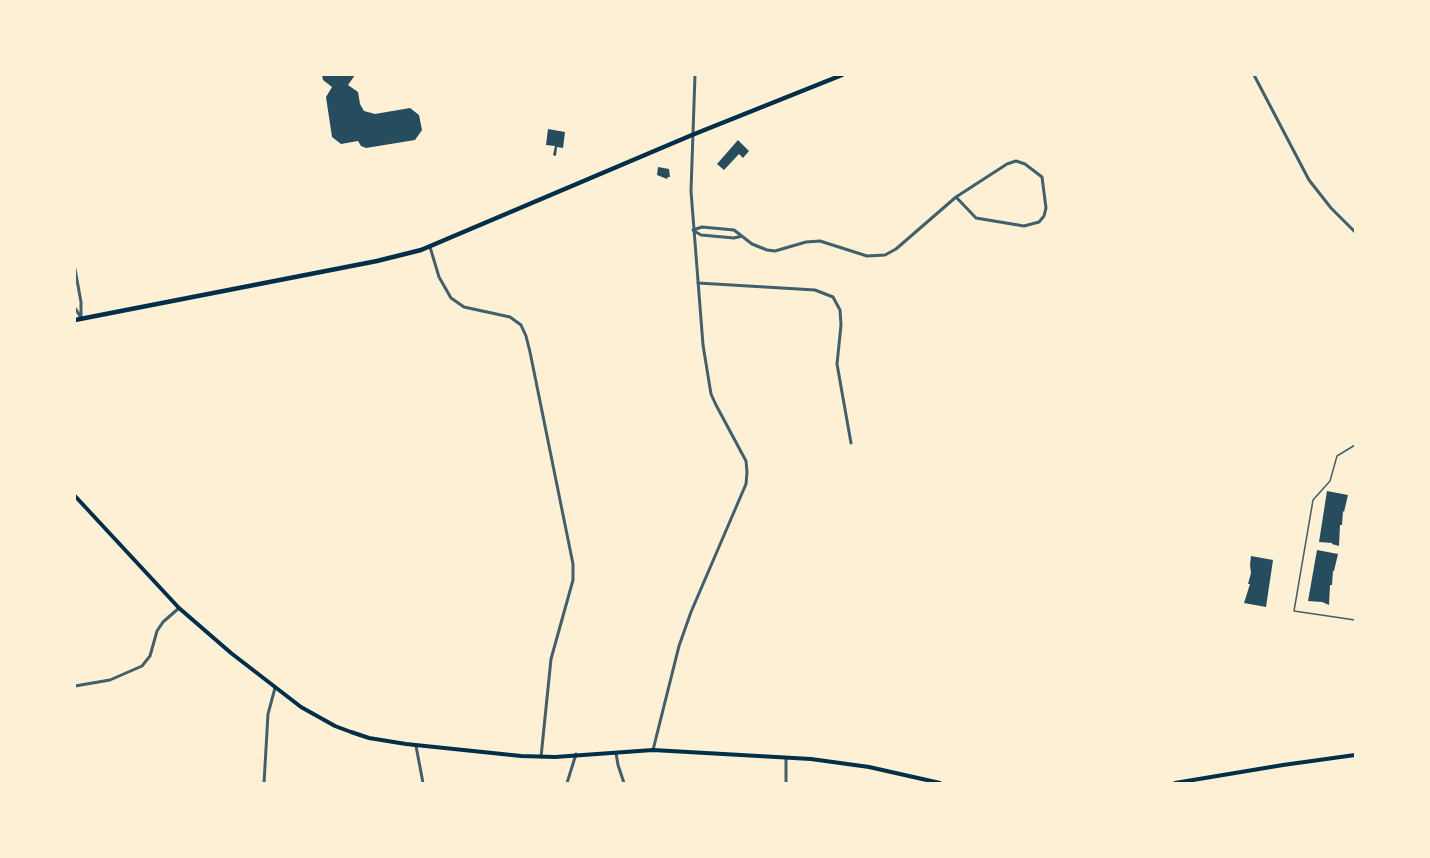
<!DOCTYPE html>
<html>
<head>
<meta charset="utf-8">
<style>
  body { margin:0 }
  #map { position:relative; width:1430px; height:858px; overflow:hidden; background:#fdf0d5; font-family:"Open Sans",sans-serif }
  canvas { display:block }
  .frame { position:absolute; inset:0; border:76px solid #fdf0d5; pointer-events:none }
</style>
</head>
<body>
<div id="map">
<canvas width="1430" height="858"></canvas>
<div class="frame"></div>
</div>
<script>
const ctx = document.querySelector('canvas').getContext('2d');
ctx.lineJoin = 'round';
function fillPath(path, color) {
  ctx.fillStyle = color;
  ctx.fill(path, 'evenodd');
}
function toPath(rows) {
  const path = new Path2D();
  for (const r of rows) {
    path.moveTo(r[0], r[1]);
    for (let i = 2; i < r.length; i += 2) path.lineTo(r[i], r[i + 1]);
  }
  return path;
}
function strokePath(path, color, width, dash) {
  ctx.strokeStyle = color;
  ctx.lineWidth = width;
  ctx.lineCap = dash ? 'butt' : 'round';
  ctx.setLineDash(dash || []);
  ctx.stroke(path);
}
fillPath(toPath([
  [322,75,355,75,348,85,358,92,360,104,364,111,375,114,410,108,419,115,422,130,415,140,366,148,361,146,358,141,341,144,332,137,326,97,332,87,323,80],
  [548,129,565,132,563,148,557,147,556,156,553,155,555,146,546,145],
  [738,140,749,151,743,158,739,154,724,170,717,164],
  [658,167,669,169,670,177,668,177,667,179,657,175],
  [1327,491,1348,495,1344,512,1343,511,1342,525,1340,525,1339,546,1332,544,1332,543,1319,542],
  [1317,550,1338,554,1334,571,1333,571,1332,585,1330,585,1329,605,1322,602,1308,601],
  [1251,556,1273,560,1266,607,1244,603,1250,584,1248,584,1251,573,1250,565]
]), '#264d5e');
strokePath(toPath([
  [1355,445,1337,456,1330,481,1313,500,1294,611,1355,620]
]), '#3f606c', 1.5);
strokePath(toPath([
  [1254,75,1309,180,1331,208,1355,232],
  [693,230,702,227,734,230,752,244,767,250,775,251,806,242,820,241,867,256,885,255,896,249,956,197,1007,164,1016,161,1025,164,1042,177,1046,208,1044,216,1039,222,1024,226,976,218,956,197],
  [694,231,701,235,734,238,742,236],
  [430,247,439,277,451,298,464,307,510,317,521,325,526,336,530,352,573,564,573,580,551,659,541,757],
  [75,269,81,302,81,319],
  [698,283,815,290,833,297,840,310,841,325,837,364,851,443],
  [75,308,80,316],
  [75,686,110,680,142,666,150,656,157,631,163,622,179,608],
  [416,746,423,783],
  [616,753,618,765,624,783],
  [264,783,268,714,275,688],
  [567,783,576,754],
  [786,783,786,758]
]), '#3f606c', 3);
strokePath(toPath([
  [653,750,679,646,691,612,746,484,747,472,746,461,716,405,711,394,703,345,691,191,695,75]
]), '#3f606c', 3);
strokePath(toPath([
  [75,496,179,608,231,653,301,707,335,726,351,732,369,738,406,744,521,756,555,757,653,750,811,759,869,767,940,783],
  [1175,783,1283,765,1355,755]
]), '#003049', 4);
strokePath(toPath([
  [75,320,377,261,421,250,692,135,842,75]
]), '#003049', 4.5);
</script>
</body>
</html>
